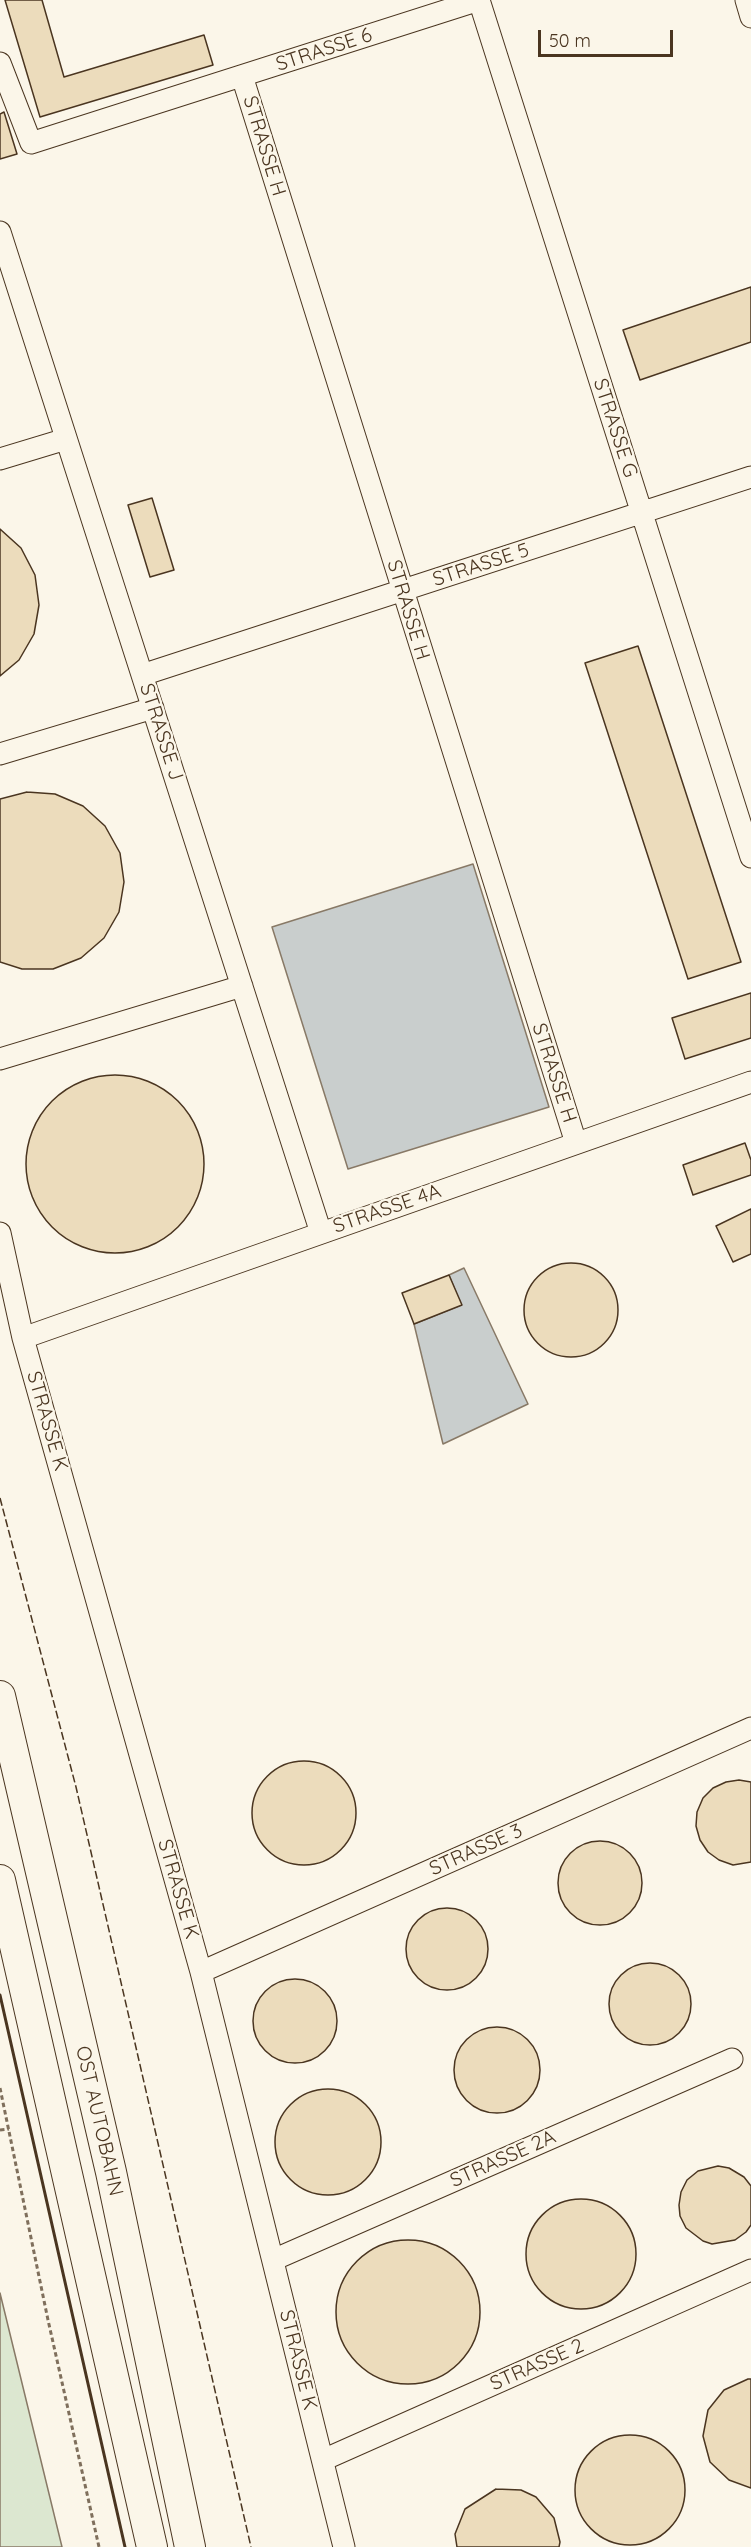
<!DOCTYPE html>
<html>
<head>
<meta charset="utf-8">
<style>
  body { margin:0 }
  #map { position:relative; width:751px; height:2547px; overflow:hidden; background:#fbf6e9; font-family:Quicksand,sans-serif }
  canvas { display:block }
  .scale { position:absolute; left:538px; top:30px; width:135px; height:27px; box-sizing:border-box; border:3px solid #4a3520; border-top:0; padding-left:8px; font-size:18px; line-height:21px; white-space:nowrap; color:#4a3520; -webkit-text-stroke:4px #fbf6e9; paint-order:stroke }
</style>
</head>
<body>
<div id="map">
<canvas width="751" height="2547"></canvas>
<div class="scale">50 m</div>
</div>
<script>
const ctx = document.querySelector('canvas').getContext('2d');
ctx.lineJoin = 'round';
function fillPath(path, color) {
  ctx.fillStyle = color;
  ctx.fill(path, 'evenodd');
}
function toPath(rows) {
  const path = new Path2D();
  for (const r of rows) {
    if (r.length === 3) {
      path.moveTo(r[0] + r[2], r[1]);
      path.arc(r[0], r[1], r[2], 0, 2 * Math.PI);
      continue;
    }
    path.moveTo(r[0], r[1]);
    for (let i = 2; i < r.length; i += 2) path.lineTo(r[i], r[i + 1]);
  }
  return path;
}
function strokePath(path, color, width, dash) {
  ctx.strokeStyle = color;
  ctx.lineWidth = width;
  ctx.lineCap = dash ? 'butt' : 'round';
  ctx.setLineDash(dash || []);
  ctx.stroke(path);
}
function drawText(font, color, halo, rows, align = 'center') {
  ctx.font = font + ' Quicksand,sans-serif';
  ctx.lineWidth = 4.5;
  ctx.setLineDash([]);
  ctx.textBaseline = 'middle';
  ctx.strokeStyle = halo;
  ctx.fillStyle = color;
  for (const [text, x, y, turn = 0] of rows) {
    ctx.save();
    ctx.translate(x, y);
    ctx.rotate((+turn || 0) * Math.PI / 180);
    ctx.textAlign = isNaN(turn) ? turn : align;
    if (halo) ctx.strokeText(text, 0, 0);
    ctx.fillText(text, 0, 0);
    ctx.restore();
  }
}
const green = toPath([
  [0,2293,62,2547,0,2547,0,2293]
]);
fillPath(green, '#dce7d0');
strokePath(green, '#887966', 1.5);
const water = toPath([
  [473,864,549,1107,348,1169,272,927,473,864],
  [464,1268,528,1404,443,1444,414,1324,461,1305,449,1275,464,1268]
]);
fillPath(water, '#c9cecd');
strokePath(water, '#887966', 1.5);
const building = toPath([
  [5,0,42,0,64,77,204,35,213,65,40,117,5,0],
  [4,112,17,154,0,159,0,114,4,112],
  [751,287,751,342,640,380,623,330,751,287],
  [152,498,174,570,150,577,128,505,152,498],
  [0,529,21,548,35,575,39,605,34,634,19,660,0,676,0,529],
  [638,646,741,962,688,979,585,663,638,646],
  [27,792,55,794,83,806,105,826,120,853,124,882,119,912,104,938,81,958,53,969,22,969,0,962,0,799,27,792],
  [751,993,751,1038,685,1059,672,1018,751,993],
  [115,1164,89],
  [745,1143,751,1160,751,1175,693,1195,683,1165,745,1143],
  [751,1209,751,1254,733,1262,716,1226,751,1209],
  [571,1310,47],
  [449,1275,462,1305,414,1324,402,1293,449,1275],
  [304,1813,52],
  [739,1780,751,1782,751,1862,733,1865,719,1860,708,1852,700,1840,696,1826,697,1812,703,1798,713,1788,726,1782,739,1780],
  [600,1883,42],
  [447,1949,41],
  [650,2004,41],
  [295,2021,42],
  [497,2070,43],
  [328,2142,53],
  [718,2166,729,2168,744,2177,751,2186,751,2225,746,2232,735,2240,712,2244,703,2241,686,2228,680,2216,679,2205,681,2192,687,2180,698,2171,718,2166],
  [581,2254,55],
  [408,2312,72],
  [748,2379,751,2379,751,2488,729,2480,710,2462,703,2436,708,2410,724,2390,748,2379],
  [630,2490,55],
  [496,2489,521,2490,536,2497,554,2518,560,2542,559,2547,457,2547,455,2534,465,2509,496,2489]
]);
fillPath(building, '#ecdcbc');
strokePath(building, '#4a3520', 1.5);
const minor = toPath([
  [479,0,751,857],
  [746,0,751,17],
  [0,63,31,143,479,0],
  [242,76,576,1143],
  [0,232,321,1233],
  [0,459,66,439],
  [142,675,751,477],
  [0,754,153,708],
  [0,1059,242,986],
  [0,1233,23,1338,201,1972,344,2547],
  [23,1338,751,1082],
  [201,1972,751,1728],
  [273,2260,732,2059],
  [323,2460,751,2270]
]);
const highway = toPath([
  [0,1696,111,2172,190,2547],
  [0,1880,152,2547]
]);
strokePath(minor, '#4a3520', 23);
strokePath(highway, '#4a3520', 32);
strokePath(toPath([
  [0,2088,48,2320,99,2547],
  [0,2130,9,2129]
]), '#7f6f5c', 3, [4.5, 3]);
strokePath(minor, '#fbf6e9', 21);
strokePath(highway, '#fbf6e9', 30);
strokePath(toPath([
  [0,1498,76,1787,251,2547]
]), '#4a3520', 1.5, [8, 3]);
strokePath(toPath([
  [0,1995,125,2547]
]), '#4a3520', 3);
drawText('20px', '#4a3520', '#fbf6e9', [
  ["STRASSE 6",324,50,-18],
  ["STRASSE H",264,146,73],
  ["STRASSE G",615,428,72],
  ["STRASSE 5",481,565,-18],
  ["STRASSE H",408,610,73],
  ["STRASSE J",161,732,72],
  ["STRASSE H",554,1073,72],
  ["STRASSE 4A",387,1209,-19],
  ["STRASSE K",47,1421,74],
  ["STRASSE 3",476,1850,-24],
  ["STRASSE K",178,1889,74],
  ["OST AUTOBAHN",99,2121,77],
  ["STRASSE 2A",503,2159,-24],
  ["STRASSE K",298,2360,76],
  ["STRASSE 2",537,2365,-24]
]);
</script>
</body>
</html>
